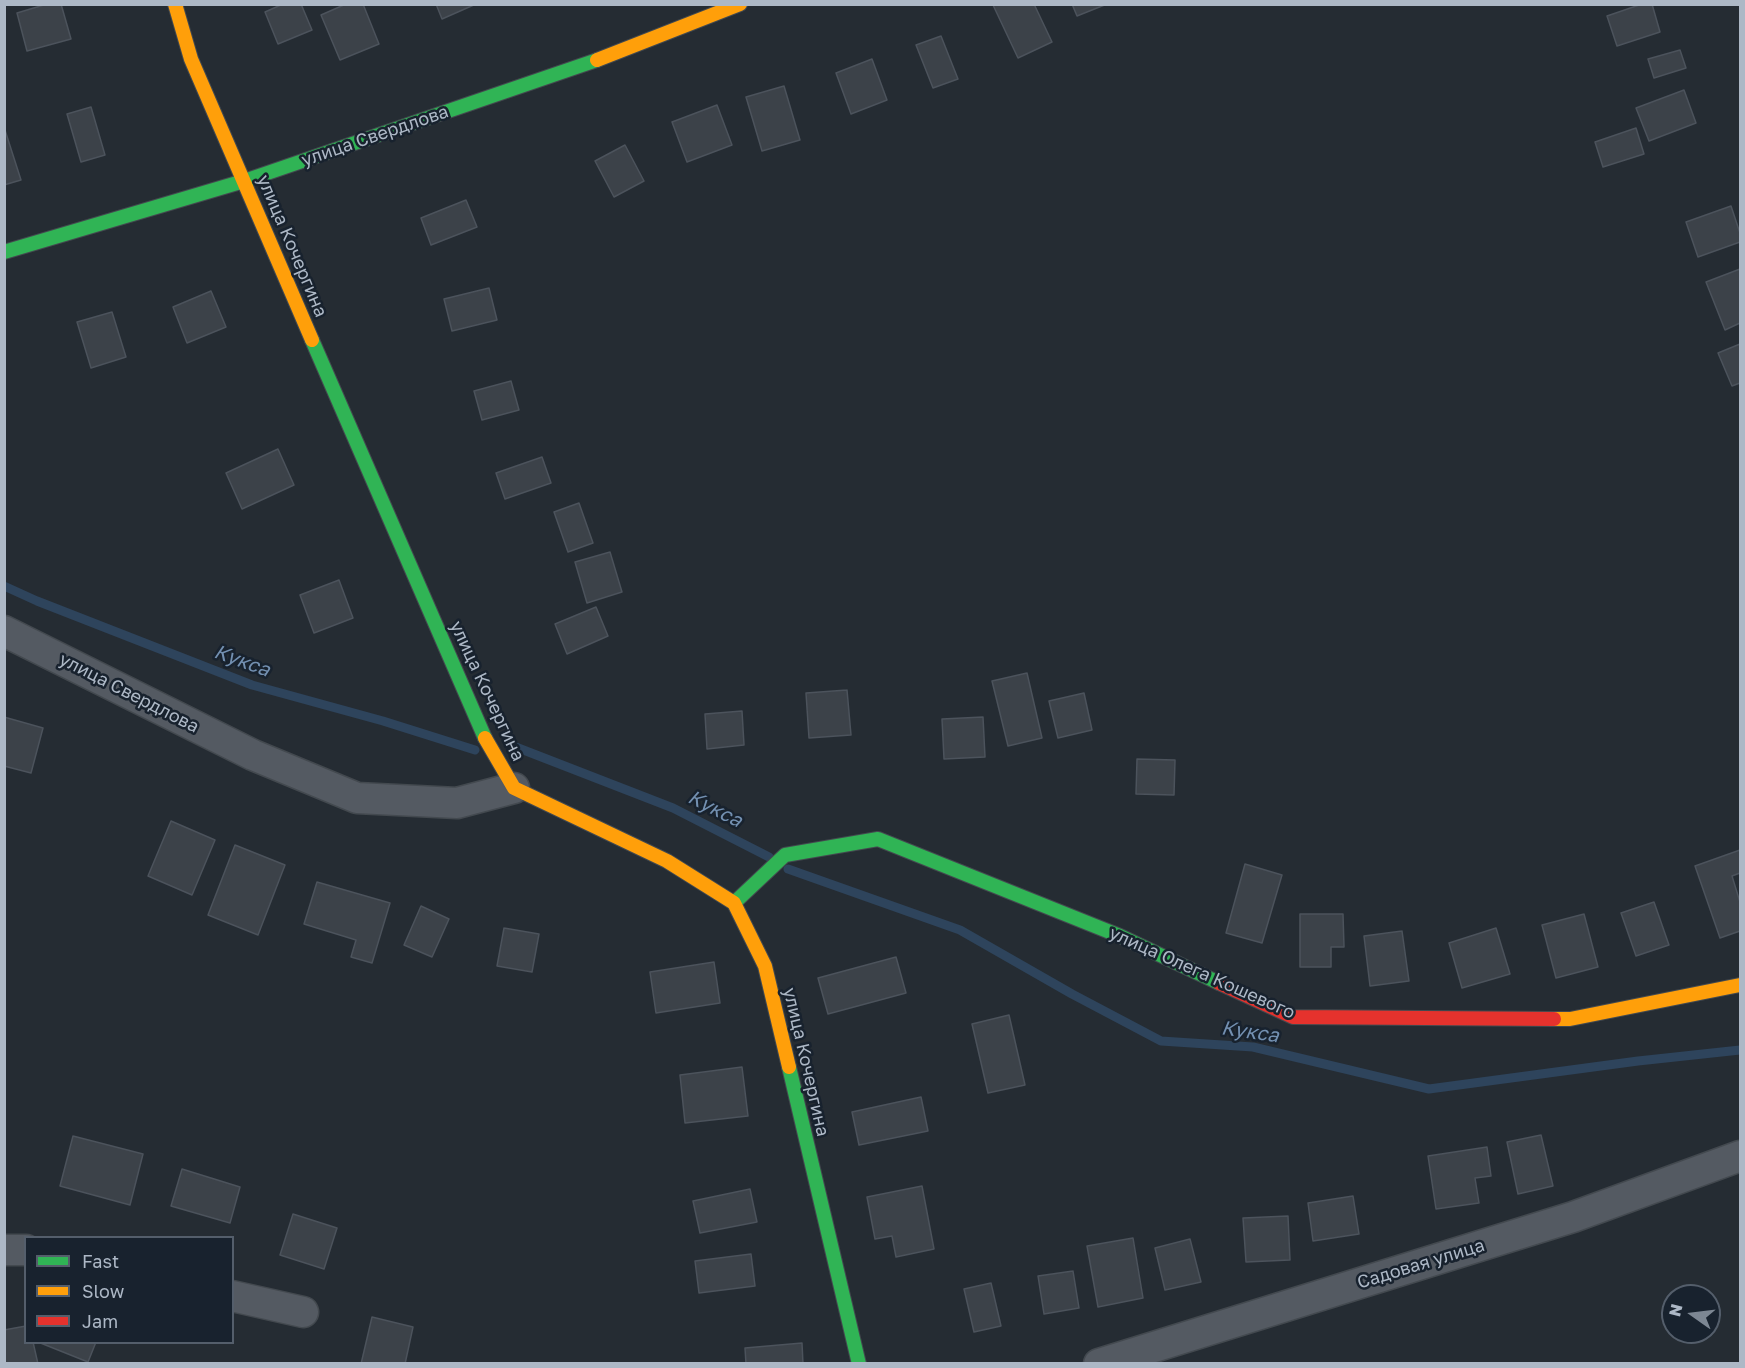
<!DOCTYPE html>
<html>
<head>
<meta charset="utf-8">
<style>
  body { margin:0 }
  #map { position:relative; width:1745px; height:1368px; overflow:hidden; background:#252c33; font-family:"Golos Text",sans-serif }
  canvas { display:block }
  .frame { position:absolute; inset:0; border:6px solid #adb8c6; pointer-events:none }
  .legend { position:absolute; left:24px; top:1236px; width:210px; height:108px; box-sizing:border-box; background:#18222e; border:2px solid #545e6b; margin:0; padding:8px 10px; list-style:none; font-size:18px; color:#adb8c6 }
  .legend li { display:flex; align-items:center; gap:12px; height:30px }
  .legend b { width:30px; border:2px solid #545e6b }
  .north { position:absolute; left:1661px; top:1284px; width:60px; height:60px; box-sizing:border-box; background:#18222e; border:2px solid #545e6b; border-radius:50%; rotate:284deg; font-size:16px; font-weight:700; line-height:24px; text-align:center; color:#adb8c6 }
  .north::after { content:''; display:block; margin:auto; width:21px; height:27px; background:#7d8793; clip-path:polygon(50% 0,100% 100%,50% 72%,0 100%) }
</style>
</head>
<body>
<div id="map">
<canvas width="1745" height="1368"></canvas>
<div class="frame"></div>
<ul class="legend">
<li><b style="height:8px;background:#30b455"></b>Fast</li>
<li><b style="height:8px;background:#ff9f0a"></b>Slow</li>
<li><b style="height:8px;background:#e5322d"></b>Jam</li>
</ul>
<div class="north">N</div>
</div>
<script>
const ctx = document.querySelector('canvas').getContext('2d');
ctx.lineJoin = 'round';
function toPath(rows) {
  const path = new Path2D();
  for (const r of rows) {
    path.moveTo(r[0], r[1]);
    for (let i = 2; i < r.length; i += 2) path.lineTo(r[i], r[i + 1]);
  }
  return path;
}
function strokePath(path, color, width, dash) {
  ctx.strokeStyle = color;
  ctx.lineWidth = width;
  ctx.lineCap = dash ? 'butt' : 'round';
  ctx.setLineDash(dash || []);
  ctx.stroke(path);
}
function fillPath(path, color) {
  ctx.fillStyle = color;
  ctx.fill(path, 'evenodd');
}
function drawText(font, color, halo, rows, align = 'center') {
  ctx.font = font + ' "Golos Text",sans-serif';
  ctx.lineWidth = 5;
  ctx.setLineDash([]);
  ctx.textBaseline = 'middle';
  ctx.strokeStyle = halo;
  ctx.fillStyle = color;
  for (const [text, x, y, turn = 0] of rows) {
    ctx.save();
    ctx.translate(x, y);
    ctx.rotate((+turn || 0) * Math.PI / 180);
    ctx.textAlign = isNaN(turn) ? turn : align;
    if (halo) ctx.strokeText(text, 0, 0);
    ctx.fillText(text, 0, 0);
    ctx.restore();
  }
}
strokePath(toPath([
  [4,586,37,601,252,685,383,721,475,750],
  [508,744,673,808,769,857],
  [788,869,960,930,1072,994,1161,1041,1253,1047,1429,1089,1638,1061,1740,1050]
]), '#2e445c', 9);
const building = toPath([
  [47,4,61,4,71,39,27,51,17,13,47,4],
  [283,4,301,4,312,30,278,44,265,12,283,4],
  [346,4,363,4,379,44,340,60,321,15,346,4],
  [436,4,476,4,442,19,436,4],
  [1034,4,1052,42,1018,58,993,5,1034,4],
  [1072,4,1107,4,1077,16,1072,4],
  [1642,4,1652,4,1660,32,1617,46,1607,16,1642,4],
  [941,36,958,79,933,88,916,45,941,36],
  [1680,50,1686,68,1654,78,1648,59,1680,50],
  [872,59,887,100,851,114,836,73,872,59],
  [784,86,800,140,762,151,746,97,784,86],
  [1684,90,1696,123,1649,141,1636,108,1684,90],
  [717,105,732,145,687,162,672,122,717,105],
  [91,107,105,155,81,162,67,114,91,107],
  [4,127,21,180,4,185,4,127],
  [1636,128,1644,154,1603,167,1595,142,1636,128],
  [625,145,644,181,614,197,595,161,625,145],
  [466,200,477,227,431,245,421,218,466,200],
  [1731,206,1740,233,1740,242,1698,257,1686,222,1731,206],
  [1740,269,1740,323,1725,330,1706,282,1740,269],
  [489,288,497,320,452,331,444,299,489,288],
  [211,291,226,327,187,343,173,307,211,291],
  [112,312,126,357,91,368,77,322,112,312],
  [1740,344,1740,383,1732,386,1718,353,1740,344],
  [511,381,519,410,482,420,474,391,511,381],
  [278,449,294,485,242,509,226,473,278,449],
  [542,457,551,483,505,499,496,473,542,457],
  [579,503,593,543,568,552,554,512,579,503],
  [610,552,622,592,587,603,575,562,610,552],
  [339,580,353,618,314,633,300,595,339,580],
  [596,607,608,636,567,654,555,624,596,607],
  [1027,673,1042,738,1008,746,992,681,1027,673],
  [847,690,851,735,809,738,806,693,847,690],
  [1084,693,1092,730,1058,738,1049,701,1084,693],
  [742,711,744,745,707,749,705,714,742,711],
  [4,717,43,728,31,773,4,766,4,717],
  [983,717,985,757,944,759,942,719,983,717],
  [1137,759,1175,760,1174,795,1136,794,1137,759],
  [171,821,215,840,192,895,148,876,171,821],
  [235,845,285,865,258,935,208,915,235,845],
  [1740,850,1740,873,1732,876,1740,902,1740,931,1720,938,1695,866,1740,850],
  [1245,864,1282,875,1262,943,1226,933,1245,864],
  [317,882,390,903,372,963,351,957,356,940,304,924,317,882],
  [1654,902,1669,945,1636,956,1621,913,1654,902],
  [421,906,449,919,432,957,404,945,421,906],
  [1300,914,1343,914,1344,947,1331,947,1331,967,1300,967,1300,914],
  [1584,914,1598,967,1556,978,1542,925,1584,914],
  [504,928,539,934,532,972,497,966,504,928],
  [1496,928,1510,974,1462,988,1449,943,1496,928],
  [1402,931,1409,981,1370,986,1364,936,1402,931],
  [896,957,906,993,828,1014,818,978,896,957],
  [714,962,720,1003,656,1013,650,972,714,962],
  [1009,1015,1025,1085,988,1093,972,1024,1009,1015],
  [742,1067,748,1116,685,1123,680,1075,742,1067],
  [921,1097,928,1131,859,1145,852,1112,921,1097],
  [1541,1135,1553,1186,1518,1194,1507,1142,1541,1135],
  [73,1136,143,1154,130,1205,60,1186,73,1136],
  [1487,1147,1491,1176,1475,1178,1479,1203,1436,1209,1428,1156,1487,1147],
  [182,1169,240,1187,230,1223,171,1206,182,1169],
  [922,1186,934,1249,896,1257,892,1236,875,1239,867,1197,922,1186],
  [750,1189,757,1222,700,1233,693,1201,750,1189],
  [1353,1196,1359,1234,1313,1241,1308,1203,1353,1196],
  [293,1214,337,1228,324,1269,280,1255,293,1214],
  [1288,1216,1290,1260,1246,1262,1243,1218,1288,1216],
  [1133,1238,1143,1298,1098,1307,1087,1246,1133,1238],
  [1190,1239,1201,1282,1165,1290,1155,1248,1190,1239],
  [751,1254,755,1286,699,1293,695,1261,751,1254],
  [1073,1271,1079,1308,1044,1314,1038,1276,1073,1271],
  [991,1283,1001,1326,974,1332,964,1289,991,1283],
  [372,1317,413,1327,405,1364,361,1364,372,1317],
  [26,1326,26,1342,33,1342,38,1364,4,1364,4,1330,26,1326],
  [38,1342,96,1342,88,1362,38,1342],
  [802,1343,803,1364,746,1364,745,1348,802,1343]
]);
fillPath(building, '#3c4249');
strokePath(building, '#4c535c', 1.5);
const street = toPath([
  [4,631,253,755,357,798,457,803,514,788],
  [4,1250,26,1250],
  [232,1296,303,1312],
  [1099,1364,1573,1217,1740,1156]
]);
const fast = toPath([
  [4,252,244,181,597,60],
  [312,340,485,738],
  [734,903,785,855,878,839,1120,936,1219,983],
  [789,1067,859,1364]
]);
const slow = toPath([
  [175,4,191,59,312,340],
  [597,60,740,4],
  [485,738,514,788,667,861,734,903,765,966,789,1067],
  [1554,1019,1570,1019,1740,985]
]);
const jam = toPath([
  [1219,983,1293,1017,1554,1019]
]);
strokePath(street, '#43494f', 33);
strokePath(fast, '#43494f', 16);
strokePath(slow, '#43494f', 16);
strokePath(jam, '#43494f', 16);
strokePath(street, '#545a62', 30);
strokePath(fast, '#30b455', 14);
strokePath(slow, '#ff9f0a', 14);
strokePath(jam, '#e5322d', 14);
drawText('18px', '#adb8c6', '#18222e', [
  ["улица Свердлова",375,136,-19],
  ["улица Кочергина",292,246,67],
  ["улица Кочергина",487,691,65],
  ["улица Свердлова",129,693,27],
  ["улица Олега Кошевого",1202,973,24],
  ["улица Кочергина",806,1062,77],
  ["Садовая улица",1421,1264,-17]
]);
drawText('italic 20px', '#7390b1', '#18222e', [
  ["Кукса",242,661,20],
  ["Кукса",715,809,27],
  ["Кукса",1250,1032,8]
]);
</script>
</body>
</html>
